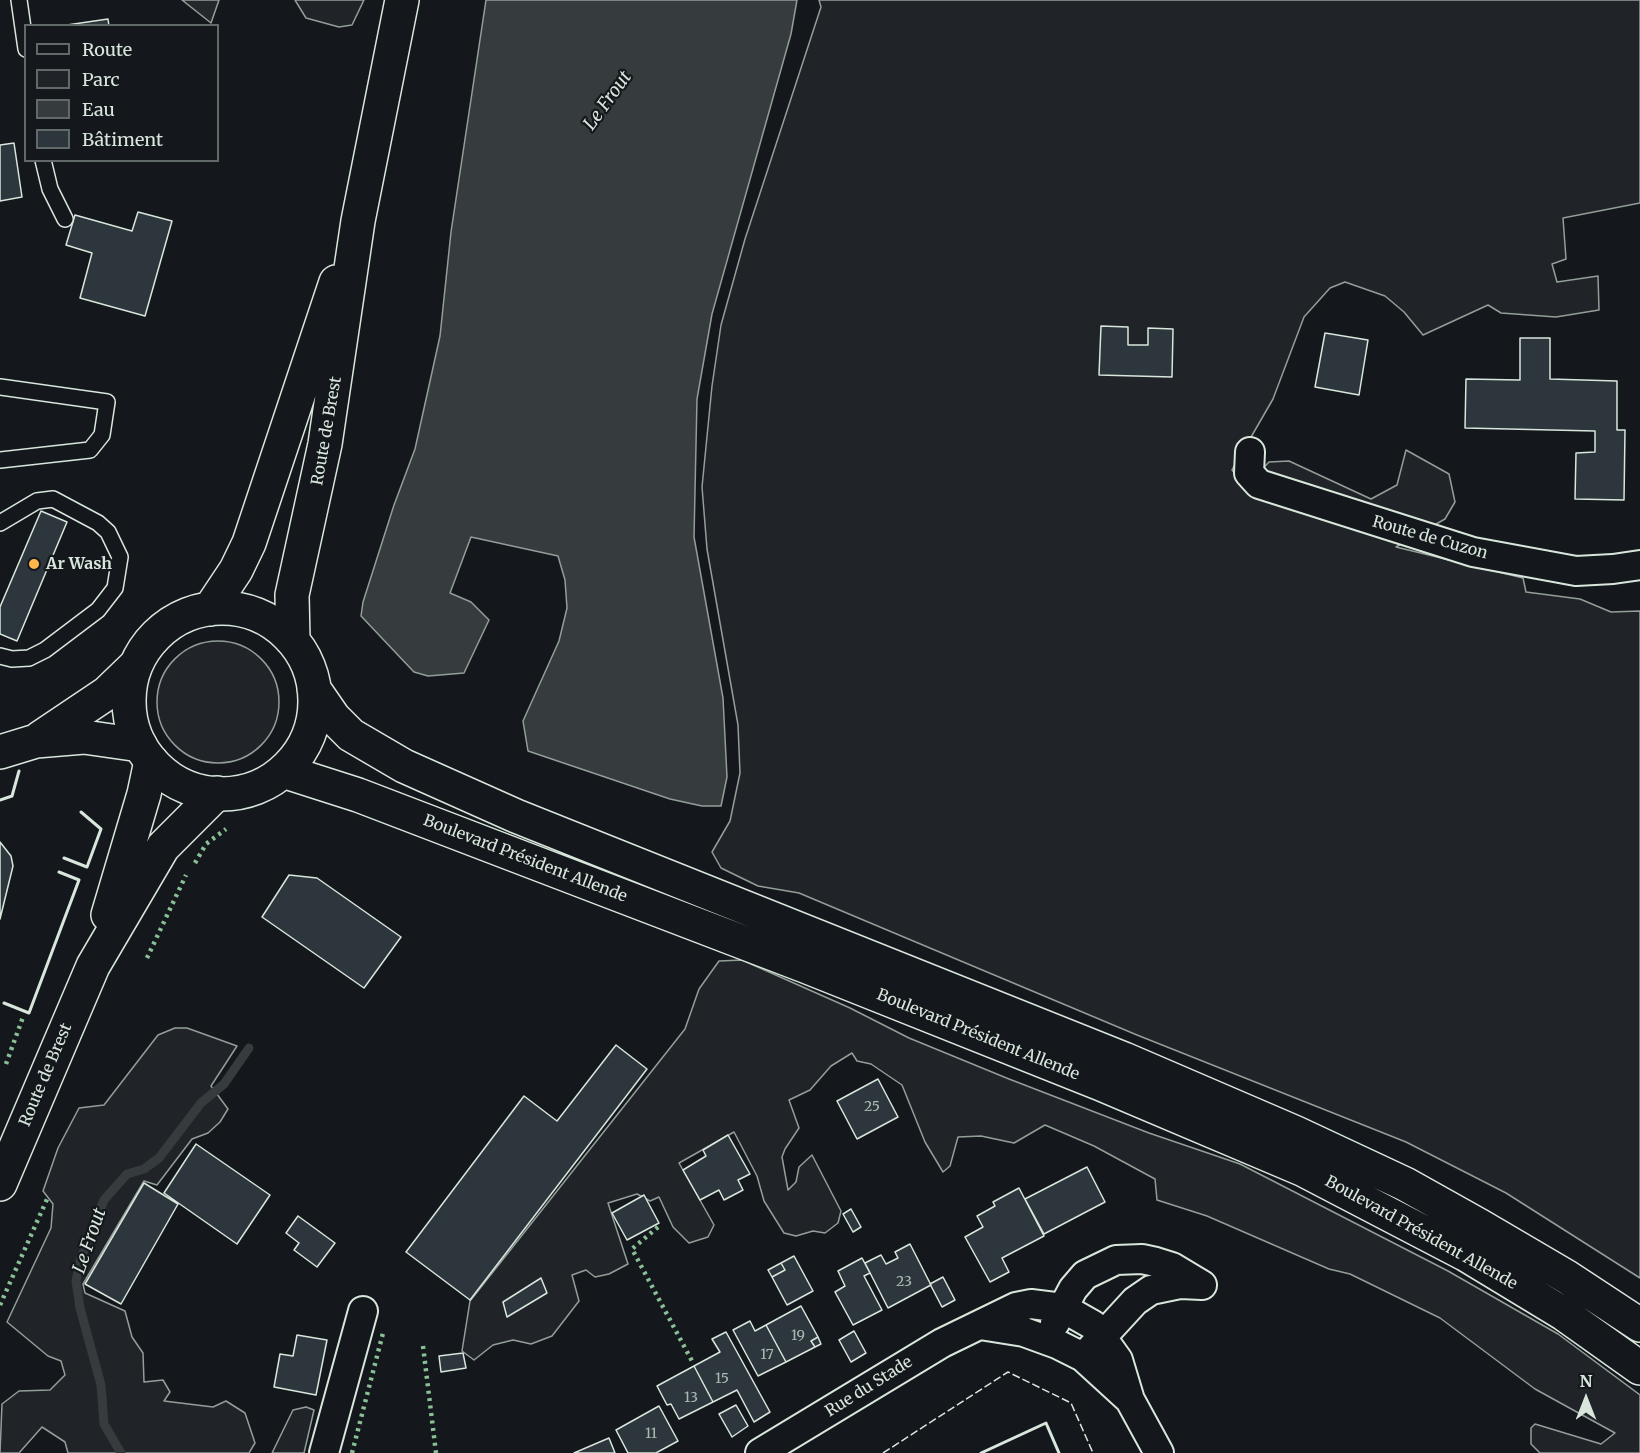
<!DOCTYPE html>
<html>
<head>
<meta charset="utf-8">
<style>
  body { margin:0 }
  #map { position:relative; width:1640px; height:1453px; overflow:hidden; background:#14181c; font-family:Merriweather,serif }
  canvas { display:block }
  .legend { position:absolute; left:24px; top:24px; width:195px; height:138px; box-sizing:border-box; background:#14181c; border:2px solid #626a69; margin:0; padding:8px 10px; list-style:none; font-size:18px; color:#d8e6dc }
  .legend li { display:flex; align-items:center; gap:12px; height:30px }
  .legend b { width:30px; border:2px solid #626a69 }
  .north { position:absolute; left:1556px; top:1369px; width:60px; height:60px; -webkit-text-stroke:4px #14181c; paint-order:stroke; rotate:0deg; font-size:16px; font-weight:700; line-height:24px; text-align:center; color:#d8e6dc }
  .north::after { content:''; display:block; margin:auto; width:21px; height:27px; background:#d8e6dc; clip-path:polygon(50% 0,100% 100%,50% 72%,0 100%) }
</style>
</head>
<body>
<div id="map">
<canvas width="1640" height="1453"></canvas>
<ul class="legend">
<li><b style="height:8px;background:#14181c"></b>Route</li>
<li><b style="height:16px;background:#202428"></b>Parc</li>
<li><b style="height:16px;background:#363b3e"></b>Eau</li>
<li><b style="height:16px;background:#2c363c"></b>Bâtiment</li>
</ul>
<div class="north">N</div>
</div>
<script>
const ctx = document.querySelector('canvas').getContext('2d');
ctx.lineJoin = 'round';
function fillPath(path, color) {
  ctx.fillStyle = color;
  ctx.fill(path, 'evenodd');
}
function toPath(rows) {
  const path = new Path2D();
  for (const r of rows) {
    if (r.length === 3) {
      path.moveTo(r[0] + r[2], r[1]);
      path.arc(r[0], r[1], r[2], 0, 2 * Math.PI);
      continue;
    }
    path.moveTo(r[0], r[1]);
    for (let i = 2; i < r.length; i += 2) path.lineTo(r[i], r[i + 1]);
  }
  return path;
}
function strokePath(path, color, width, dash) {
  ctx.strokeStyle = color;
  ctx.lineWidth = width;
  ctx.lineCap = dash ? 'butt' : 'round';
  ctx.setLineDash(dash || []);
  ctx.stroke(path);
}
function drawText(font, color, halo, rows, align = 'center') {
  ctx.font = font + ' Merriweather,serif';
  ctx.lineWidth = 4.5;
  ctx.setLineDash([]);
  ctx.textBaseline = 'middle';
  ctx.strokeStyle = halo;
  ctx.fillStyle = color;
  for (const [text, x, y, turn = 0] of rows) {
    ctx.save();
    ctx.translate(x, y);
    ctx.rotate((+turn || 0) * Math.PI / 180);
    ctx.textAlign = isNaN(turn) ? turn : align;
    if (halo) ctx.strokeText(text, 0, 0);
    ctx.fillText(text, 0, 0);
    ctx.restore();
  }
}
const green = toPath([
  [295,0,364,0,352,25,339,27,306,18,295,0],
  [819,0,1640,0,1640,203,1563,218,1566,259,1552,264,1557,282,1598,276,1599,310,1556,317,1501,313,1488,305,1423,335,1404,312,1385,296,1345,282,1330,288,1304,317,1273,399,1232,470,1246,486,1269,462,1289,461,1371,499,1397,485,1406,450,1449,474,1455,502,1445,519,1396,547,1523,578,1526,592,1580,599,1611,612,1640,611,1640,1278,1506,1193,1406,1142,1137,1035,799,893,758,886,721,868,712,852,730,821,740,773,738,725,707,549,702,487,712,386,721,325,745,239,821,7,819,0],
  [218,702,61],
  [742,960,850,1008,909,1038,1009,1079,1149,1133,1240,1164,1448,1271,1558,1334,1640,1395,1640,1453,1540,1453,1531,1444,1531,1428,1535,1424,1601,1444,1615,1433,1535,1389,1440,1318,1350,1274,1329,1269,1207,1216,1157,1200,1155,1179,1094,1146,1045,1125,1014,1143,981,1136,958,1137,950,1166,943,1172,925,1142,902,1085,871,1064,857,1061,852,1053,831,1066,810,1090,789,1100,799,1128,785,1149,782,1157,788,1190,796,1182,799,1167,812,1155,841,1211,838,1223,825,1233,813,1231,796,1236,784,1233,764,1201,757,1176,734,1132,679,1163,714,1225,708,1237,689,1243,673,1227,659,1197,650,1201,637,1194,608,1203,628,1264,609,1274,595,1277,586,1270,572,1275,579,1301,552,1336,531,1344,513,1340,493,1345,474,1360,462,1351,470,1301,685,1029,699,989,719,961,742,960],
  [175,1028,187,1028,237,1046,211,1086,228,1109,220,1122,208,1133,192,1139,157,1185,144,1181,83,1284,85,1293,125,1311,132,1337,143,1353,144,1382,163,1380,170,1392,164,1401,213,1407,226,1401,245,1413,255,1443,249,1453,68,1453,65,1442,42,1427,19,1453,0,1453,2,1404,19,1391,50,1390,65,1375,61,1361,48,1356,7,1322,51,1228,53,1204,43,1191,58,1148,79,1108,104,1105,158,1035,175,1028],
  [306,1407,314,1410,304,1453,272,1453,293,1410,306,1407]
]);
fillPath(green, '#202428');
strokePath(green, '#939e99', 1.5);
const parking = toPath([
  [182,0,219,0,211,23,182,0]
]);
fillPath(parking, '#24282b');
strokePath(parking, '#939e99', 1.5);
const water = toPath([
  [486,0,797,0,791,34,712,314,697,399,694,537,723,698,727,777,721,806,702,806,670,799,528,751,523,721,559,641,567,608,565,580,558,556,471,537,450,593,471,602,489,620,464,673,428,676,414,672,361,616,363,602,394,505,415,449,440,336,451,232,486,0]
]);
fillPath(water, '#363b3e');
strokePath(water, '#939e99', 1.5);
strokePath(toPath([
  [121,1453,104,1424,101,1385,80,1308,76,1281,81,1258,104,1200,127,1174,144,1169,159,1158,201,1103,224,1084,249,1048]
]), '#363b3e', 9);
const building = toPath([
  [108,19,109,26,60,26,108,19],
  [14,143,22,197,0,201,0,145,14,143],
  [138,212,172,221,145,316,80,298,92,253,66,245,75,215,132,231,138,212],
  [1101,326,1128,327,1128,345,1148,345,1148,328,1173,329,1172,377,1099,375,1101,326],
  [1325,333,1368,340,1359,395,1315,387,1325,333],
  [1520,338,1550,338,1550,379,1617,381,1617,430,1625,430,1624,500,1575,499,1576,453,1595,452,1595,431,1465,428,1466,379,1520,380,1520,338],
  [41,511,67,522,17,641,0,634,0,607,41,511],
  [0,842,11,856,13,866,0,919,0,842],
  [289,875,317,878,401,937,364,988,262,917,289,875],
  [616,1045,647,1069,470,1300,406,1252,524,1096,557,1121,616,1045],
  [878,1079,898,1117,857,1139,837,1101,878,1079],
  [728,1135,750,1174,738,1180,743,1190,724,1200,719,1190,700,1200,683,1170,706,1156,703,1150,728,1135],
  [196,1144,270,1195,237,1244,164,1193,196,1144],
  [1087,1167,1105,1202,1044,1234,1025,1199,1087,1167],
  [144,1183,178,1204,121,1304,85,1284,144,1183],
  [1019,1188,1044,1236,1002,1258,1009,1272,990,1282,965,1237,983,1227,977,1216,995,1206,993,1202,1019,1188],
  [644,1195,659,1223,627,1240,612,1213,644,1195],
  [851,1209,861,1227,853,1232,843,1214,851,1209],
  [298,1216,335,1243,317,1267,294,1250,299,1243,286,1233,298,1216],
  [910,1244,931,1285,888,1308,865,1263,881,1255,886,1264,898,1258,895,1252,910,1244],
  [794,1256,813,1291,787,1305,772,1277,785,1270,781,1263,794,1256],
  [862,1258,870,1273,864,1276,882,1310,853,1325,835,1292,845,1286,838,1271,862,1258],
  [781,1263,785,1270,772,1277,768,1270,781,1263],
  [943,1277,955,1300,942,1307,930,1284,943,1277],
  [541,1278,547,1293,507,1317,503,1302,541,1278],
  [801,1306,818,1337,811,1341,815,1347,786,1362,766,1325,801,1306],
  [750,1321,755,1331,766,1325,786,1362,758,1376,733,1330,750,1321],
  [854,1331,866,1353,851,1362,839,1340,854,1331],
  [726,1332,770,1412,754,1422,737,1390,713,1402,694,1366,720,1352,712,1339,726,1332],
  [297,1335,327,1340,316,1395,274,1387,280,1354,293,1356,297,1335],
  [818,1337,821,1344,815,1347,811,1341,818,1337],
  [463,1353,466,1368,441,1372,439,1356,463,1353],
  [694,1366,713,1402,679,1419,671,1404,667,1405,657,1386,694,1366],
  [736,1405,748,1426,732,1437,719,1414,736,1405],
  [659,1406,678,1441,656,1453,628,1453,616,1430,659,1406],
  [609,1438,615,1453,574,1453,609,1438]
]);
fillPath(building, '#2c363c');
strokePath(building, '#d8e6dc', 1.5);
const lane = toPath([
  [19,0,26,49],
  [43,160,50,189,65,219],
  [0,387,107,402,102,435,90,450,0,460],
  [0,523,37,501,53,499,98,523,108,532,120,557,115,588,98,610,45,650,29,658,12,659,0,656]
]);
const street = toPath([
  [1250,452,1249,473,1259,484,1473,552,1576,571,1613,569,1640,565],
  [1055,1323,1073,1289,1085,1275,1116,1260,1142,1259,1156,1262,1172,1267,1202,1285],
  [980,1325,1024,1332,1057,1344,1083,1357,1130,1400,1159,1453],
  [1089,1351,1135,1301,1151,1290,1180,1284,1202,1285],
  [324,1453,363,1311],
  [760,1453,942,1343,1016,1307,1031,1304,1063,1308,1093,1325,1118,1360,1130,1400]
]);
const secondary = toPath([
  [40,738,107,693,135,666],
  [0,752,36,741,84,737,140,745],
  [108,915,144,794,151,761],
  [0,1184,93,966,163,847,217,793]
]);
const primary = toPath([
  [222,701,93],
  [210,609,236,570,249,543,336,282],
  [293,640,292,595,325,444,358,221,402,0],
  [314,689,334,718,351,735,404,766,516,816,1124,1059,1296,1133,1405,1184,1480,1226,1567,1277,1640,1325],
  [283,771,358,795,805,966,1101,1084,1304,1170,1465,1254,1564,1314,1640,1368]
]);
strokePath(lane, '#d8e6dc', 18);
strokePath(street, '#d8e6dc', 32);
strokePath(secondary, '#d8e6dc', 36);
strokePath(primary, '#d8e6dc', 36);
strokePath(lane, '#14181c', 15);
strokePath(street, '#14181c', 28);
strokePath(secondary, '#14181c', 33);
strokePath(primary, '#14181c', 33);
strokePath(toPath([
  [195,863,206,844,226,829],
  [147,958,186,875],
  [6,1064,23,1017],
  [658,1227,632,1249,692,1361],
  [0,1305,48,1197],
  [423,1346,436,1453],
  [352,1453,383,1333]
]), '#8ac095', 4.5, [3, 4.5]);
strokePath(toPath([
  [883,1453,1008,1372,1071,1403,1093,1453]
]), '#d8e6dc', 1.5, [8, 3]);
strokePath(toPath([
  [0,800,12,796,19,771],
  [64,858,87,867,101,829,81,812],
  [4,1003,29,1013,79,880,59,872],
  [981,1453,1046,1423,1059,1453]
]), '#d8e6dc', 3);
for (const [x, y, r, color] of [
  [34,564,6,"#ffb74d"]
]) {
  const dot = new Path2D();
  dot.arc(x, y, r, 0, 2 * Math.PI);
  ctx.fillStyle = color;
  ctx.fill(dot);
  strokePath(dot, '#14181c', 2);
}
drawText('14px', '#adbab4', null, [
  ["25",872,1107],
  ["23",904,1282],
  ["19",798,1336],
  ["17",767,1355],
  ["15",722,1379],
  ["13",691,1398],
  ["11",651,1434]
]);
drawText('16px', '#d8e6dc', '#14181c', [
  ["Route de Brest",327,431,-80],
  ["Route de Cuzon",1430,538,16],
  ["Boulevard Président Allende",525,859,21],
  ["Boulevard Président Allende",978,1035,22],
  ["Route de Brest",46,1075,-67],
  ["Boulevard Président Allende",1421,1233,29],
  ["Rue du Stade",869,1387,-32]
]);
drawText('bold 16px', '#d8e6dc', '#14181c', [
  ["Ar Wash",46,564]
], 'left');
drawText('italic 18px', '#d8e6dc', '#14181c', [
  ["Le Frout",608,101,-54],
  ["Le Frout",90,1241,-71]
]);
</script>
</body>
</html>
